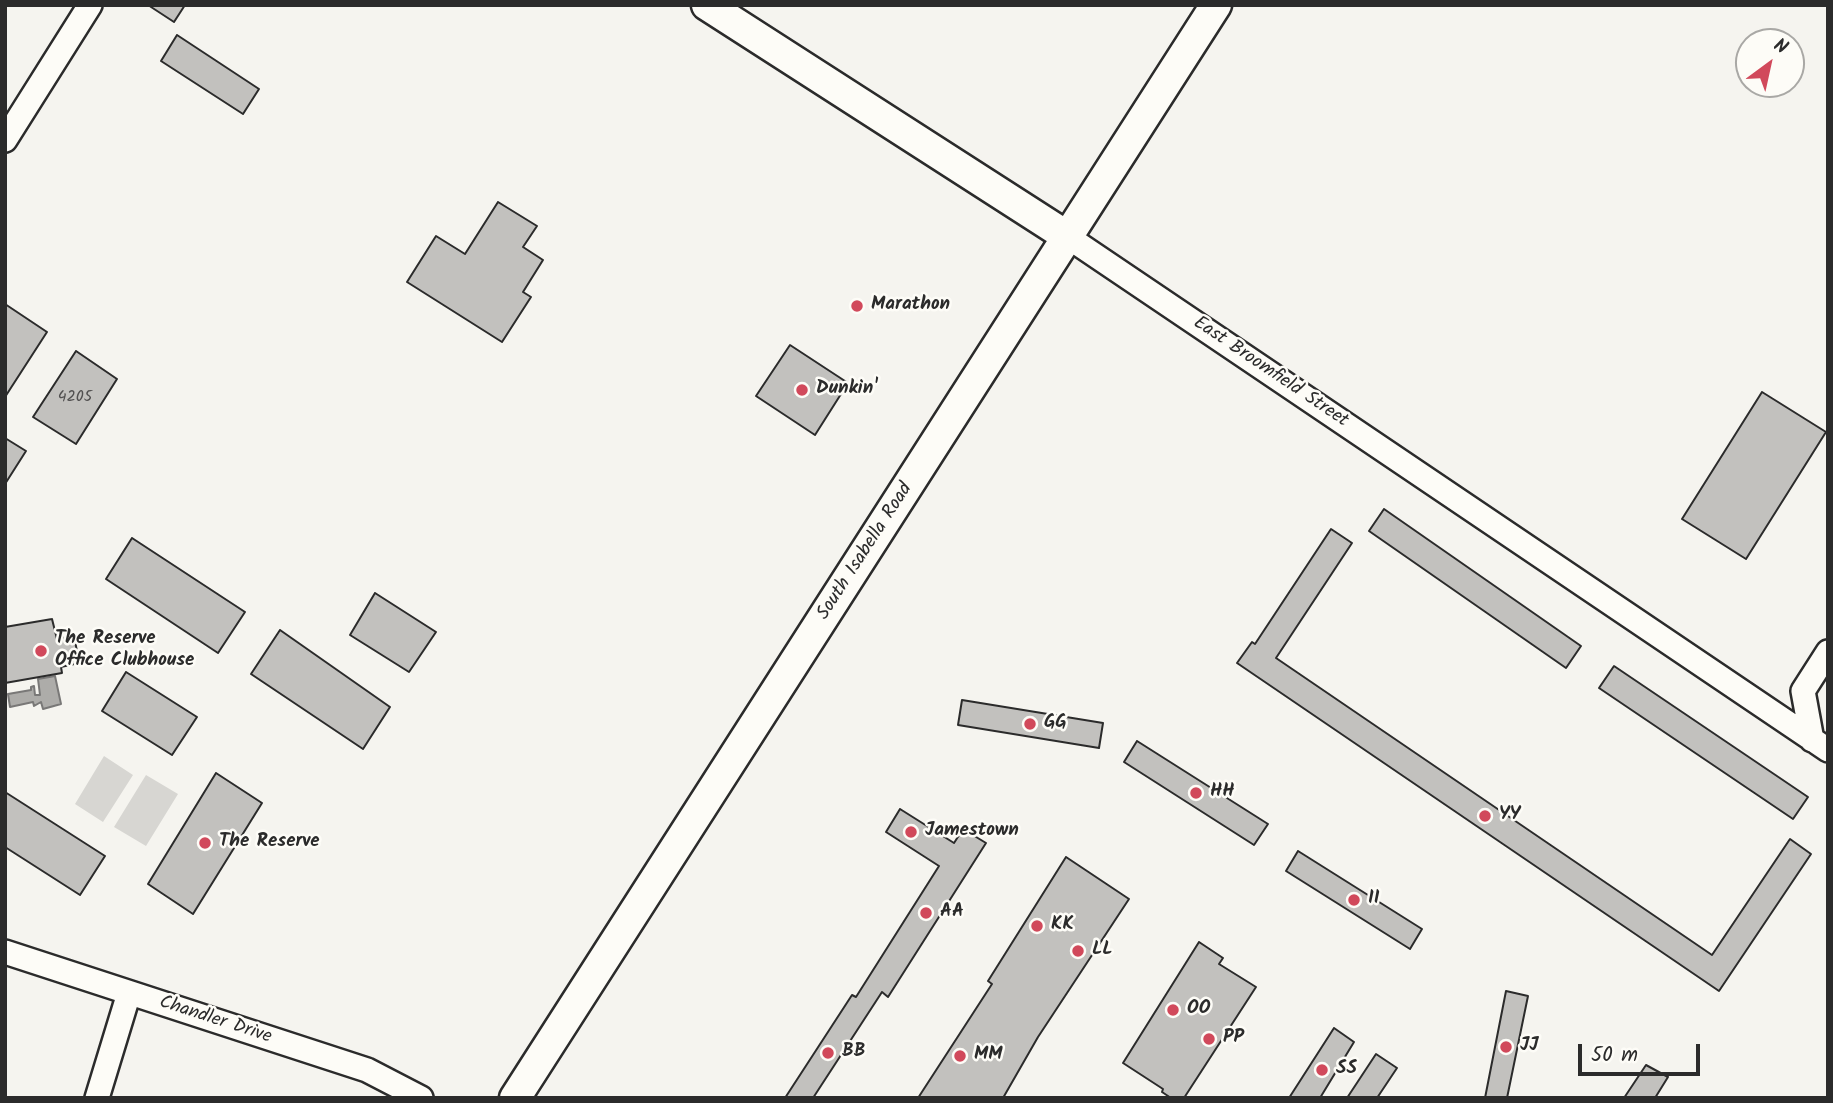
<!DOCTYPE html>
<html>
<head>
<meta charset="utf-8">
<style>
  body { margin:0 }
  #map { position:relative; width:1833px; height:1103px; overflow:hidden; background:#f5f4ef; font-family:Kalam,sans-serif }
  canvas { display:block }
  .frame { position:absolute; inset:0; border:7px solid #2b2b2b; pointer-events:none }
  .north { position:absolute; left:1735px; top:28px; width:70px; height:70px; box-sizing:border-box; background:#fdfcf7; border:2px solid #a9a8a5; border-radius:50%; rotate:33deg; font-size:19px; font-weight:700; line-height:28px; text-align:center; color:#2b2b2b }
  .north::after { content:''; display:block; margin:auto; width:24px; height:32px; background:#d1495b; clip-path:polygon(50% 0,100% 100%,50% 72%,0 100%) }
  .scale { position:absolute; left:1578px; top:1044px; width:122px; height:32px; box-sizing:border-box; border:4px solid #2b2b2b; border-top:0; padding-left:9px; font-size:21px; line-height:24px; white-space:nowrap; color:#2b2b2b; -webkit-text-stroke:5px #fdfcf7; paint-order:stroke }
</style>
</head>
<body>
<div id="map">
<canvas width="1833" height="1103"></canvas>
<div class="frame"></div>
<div class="north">N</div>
<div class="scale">50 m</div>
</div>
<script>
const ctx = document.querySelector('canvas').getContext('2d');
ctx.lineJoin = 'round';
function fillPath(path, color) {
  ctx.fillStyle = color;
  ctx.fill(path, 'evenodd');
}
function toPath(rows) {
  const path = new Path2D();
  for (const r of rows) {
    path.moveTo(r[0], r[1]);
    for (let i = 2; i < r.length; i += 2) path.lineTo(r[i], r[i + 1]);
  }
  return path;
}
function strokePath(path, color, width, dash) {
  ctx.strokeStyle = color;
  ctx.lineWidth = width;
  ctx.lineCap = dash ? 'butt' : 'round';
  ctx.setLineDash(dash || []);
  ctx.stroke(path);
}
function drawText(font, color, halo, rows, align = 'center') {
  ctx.font = font + ' Kalam,sans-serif';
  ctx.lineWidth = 5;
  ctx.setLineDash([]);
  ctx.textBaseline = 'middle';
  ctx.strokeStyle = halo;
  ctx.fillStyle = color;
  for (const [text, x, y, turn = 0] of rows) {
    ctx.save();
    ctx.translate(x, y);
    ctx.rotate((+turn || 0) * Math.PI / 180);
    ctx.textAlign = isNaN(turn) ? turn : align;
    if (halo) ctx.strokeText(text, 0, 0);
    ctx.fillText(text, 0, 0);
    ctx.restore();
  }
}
fillPath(toPath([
  [104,756,133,775,103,822,75,804],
  [146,775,178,794,146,846,114,827]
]), '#d7d6d2');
const water = toPath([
  [55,676,61,704,43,709,41,702,34,706,33,702,10,707,8,694,31,690,31,687,34,686,35,695,40,695,38,679,55,676]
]);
fillPath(water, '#adaca9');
strokePath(water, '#797877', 2);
const building = toPath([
  [148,5,185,5,174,22,148,5],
  [177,35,259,89,243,114,161,61,177,35],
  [498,202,537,226,523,247,543,260,523,292,531,297,502,342,407,282,436,236,465,254,498,202],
  [5,304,47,332,5,397,5,304],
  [790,345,848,383,815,435,756,396,790,345],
  [76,351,117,379,76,444,33,417,76,351],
  [1762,392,1826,432,1746,559,1682,519,1762,392],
  [5,438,26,451,5,484,5,438],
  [1384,509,1581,646,1566,668,1369,531,1384,509],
  [1331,529,1352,543,1276,658,1712,955,1790,839,1811,854,1719,991,1237,663,1252,642,1255,644,1331,529],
  [132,538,245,612,218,653,106,579,132,538],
  [375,593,436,632,409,672,350,635,375,593],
  [52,619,57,639,74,635,79,663,61,667,62,673,5,683,5,627,52,619],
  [280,630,390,707,363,749,251,674,280,630],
  [1614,666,1808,797,1793,819,1599,688,1614,666],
  [126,672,197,717,172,755,102,711,126,672],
  [962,700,1103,723,1099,748,958,725,962,700],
  [1137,741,1268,824,1254,845,1124,762,1137,741],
  [216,773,262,803,193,914,148,884,216,773],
  [5,792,105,856,80,895,5,847,5,792],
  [900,809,954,843,963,829,986,843,888,997,882,992,813,1098,785,1098,852,995,856,997,939,866,886,832,900,809],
  [1298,851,1422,929,1410,949,1286,871,1298,851],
  [1066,857,1129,899,1038,1037,1003,1098,918,1098,992,984,988,981,1066,857],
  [1199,942,1223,958,1219,964,1256,987,1184,1098,1171,1098,1162,1092,1163,1089,1123,1063,1199,942],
  [1506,991,1528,996,1507,1098,1485,1098,1506,991],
  [1334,1028,1354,1042,1320,1098,1289,1098,1334,1028],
  [1376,1054,1397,1068,1377,1098,1347,1098,1376,1054],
  [1646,1065,1668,1077,1655,1098,1624,1098,1646,1065]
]);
fillPath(building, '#c2c1be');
strokePath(building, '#2b2b2b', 2);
const minor = toPath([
  [5,140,90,5],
  [1068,237,1828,750],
  [1812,740,1803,691,1828,652],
  [5,952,367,1070,421,1098],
  [97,1098,129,993]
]);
const major = toPath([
  [707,5,1068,237],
  [515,1098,1216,5]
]);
strokePath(minor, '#2b2b2b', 28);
strokePath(major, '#2b2b2b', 35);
strokePath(minor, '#fdfcf7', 23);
strokePath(major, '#fdfcf7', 30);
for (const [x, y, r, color] of [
  [857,306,7,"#d1495b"],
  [802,390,7,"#d1495b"],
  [41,651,7,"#d1495b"],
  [1030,724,7,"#d1495b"],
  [1196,793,7,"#d1495b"],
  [1485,816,7,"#d1495b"],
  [911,832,7,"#d1495b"],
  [205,843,7,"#d1495b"],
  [1354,900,7,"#d1495b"],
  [926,913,7,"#d1495b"],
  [1037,926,7,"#d1495b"],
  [1078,951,7,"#d1495b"],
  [1173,1010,7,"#d1495b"],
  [1209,1039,7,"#d1495b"],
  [1506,1047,7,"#d1495b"],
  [828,1053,7,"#d1495b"],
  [960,1056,7,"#d1495b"],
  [1322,1070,7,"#d1495b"]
]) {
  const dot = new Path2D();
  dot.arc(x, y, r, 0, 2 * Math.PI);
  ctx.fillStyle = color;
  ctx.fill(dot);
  strokePath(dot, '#fdfcf7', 2.5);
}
drawText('16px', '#515050', null, [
  ["4205",75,398]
]);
drawText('bold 19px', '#2b2b2b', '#fdfcf7', [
  ["Marathon",871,306],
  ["Dunkin'",816,390],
  ["The Reserve",55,640],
  ["Office Clubhouse",55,662],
  ["GG",1044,724],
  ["HH",1210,793],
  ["YY",1499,816],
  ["Jamestown",925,832],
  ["The Reserve",219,843],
  ["II",1368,900],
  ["AA",940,913],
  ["KK",1051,926],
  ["LL",1092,951],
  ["OO",1187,1010],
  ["PP",1223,1039],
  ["JJ",1520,1047],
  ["BB",842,1053],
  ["MM",974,1056],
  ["SS",1336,1070]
], 'left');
drawText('19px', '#2b2b2b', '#fdfcf7', [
  ["East Broomfield Street",1270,373,34],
  ["South Isabella Road",866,552,-57],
  ["Chandler Drive",215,1021,18]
]);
</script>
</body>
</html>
